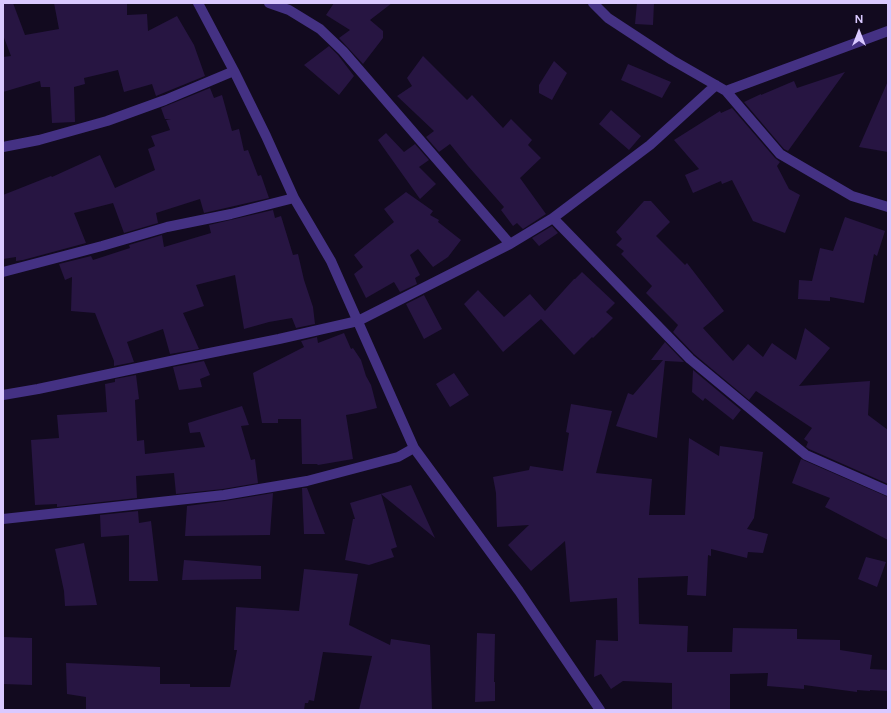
<!DOCTYPE html>
<html>
<head>
<meta charset="utf-8">
<style>
  body { margin:0 }
  #map { position:relative; width:891px; height:713px; overflow:hidden; background:#120a1f; font-family:Figtree,sans-serif }
  canvas { display:block }
  .frame { position:absolute; inset:0; border:4px solid #dac9ff; pointer-events:none }
  .north { position:absolute; left:839px; top:12px; width:40px; height:40px; -webkit-text-stroke:3px #120a1f; paint-order:stroke; rotate:0deg; font-size:11px; font-weight:700; line-height:16px; text-align:center; color:#dac9ff }
  .north::after { content:''; display:block; margin:auto; width:14px; height:18px; background:#dac9ff; clip-path:polygon(50% 0,100% 100%,50% 72%,0 100%) }
</style>
</head>
<body>
<div id="map">
<canvas width="891" height="713"></canvas>
<div class="frame"></div>
<div class="north">N</div>
</div>
<script>
const ctx = document.querySelector('canvas').getContext('2d');
ctx.lineJoin = 'round';
function fillPath(path, color) {
  ctx.fillStyle = color;
  ctx.fill(path, 'evenodd');
}
function toPath(rows) {
  const path = new Path2D();
  for (const r of rows) {
    path.moveTo(r[0], r[1]);
    for (let i = 2; i < r.length; i += 2) path.lineTo(r[i], r[i + 1]);
  }
  return path;
}
function strokePath(path, color, width, dash) {
  ctx.strokeStyle = color;
  ctx.lineWidth = width;
  ctx.lineCap = dash ? 'butt' : 'round';
  ctx.setLineDash(dash || []);
  ctx.stroke(path);
}
fillPath(toPath([
  [3,3,13,3,25,35,59,29,54,3,127,3,127,15,147,14,148,31,177,16,194,45,205,76,156,96,152,84,124,92,118,70,84,78,85,84,74,87,75,122,52,123,50,87,41,87,40,81,3,92,3,57,11,56,3,35],
  [334,3,392,3,370,20,383,31,383,38,363,64,339,38,350,30,326,15],
  [637,3,654,3,653,25,635,24],
  [329,46,338,55,354,76,339,95,304,65],
  [423,56,467,100,472,95,503,128,511,119,532,140,528,145,541,158,520,178,546,214,523,229,517,223,513,226,501,210,504,207,468,166,450,144,439,152,426,137,434,131,397,96,412,86,407,78],
  [554,61,567,73,552,100,539,93,539,85],
  [628,64,671,82,662,98,621,80],
  [845,72,788,151,784,149,744,102,761,94,761,95,794,81,797,88],
  [888,81,888,152,859,147],
  [210,88,214,98,222,95,232,131,239,129,244,151,248,150,258,176,261,175,269,198,204,213,200,199,156,213,158,223,124,233,113,203,74,213,86,243,23,260,16,261,16,257,3,259,3,195,51,176,52,177,100,155,115,188,155,170,148,149,155,146,151,136,170,130,166,120,171,119,165,119,161,108],
  [732,108,775,158,780,162,777,166,789,189,800,195,785,233,753,221,732,180,722,184,721,181,693,193,685,175,699,169,674,140,720,111,721,113],
  [611,110,641,136,629,150,599,124],
  [386,133,404,152,415,144,429,160,419,167,436,184,420,199,378,140],
  [406,192,433,211,430,215,439,220,438,222,461,240,448,257,433,267,418,249,410,255,420,275,415,278,417,284,400,292,394,282,366,298,354,274,363,267,354,255,394,222,384,209],
  [644,201,651,201,670,222,656,236,685,265,687,263,724,311,703,328,733,361,748,344,763,357,772,343,796,360,805,328,830,348,799,386,870,381,868,415,888,430,888,484,809,449,806,447,808,442,804,439,812,428,756,391,749,400,694,354,673,332,678,325,646,293,652,286,621,254,624,251,616,245,622,239,616,232],
  [273,210,275,218,281,216,293,255,298,254,304,280,313,307,315,324,296,328,292,318,269,322,244,329,235,275,196,285,204,306,183,313,199,349,170,354,163,329,127,342,134,362,114,366,114,361,95,313,71,311,72,277,65,280,59,264,91,256,93,260,130,248,129,245,162,235,164,247,211,233,209,225],
  [845,217,885,231,877,256,874,254,864,303,830,297,830,301,798,299,799,280,812,281,820,248,833,251],
  [552,226,558,233,539,246,532,238],
  [582,272,615,303,606,312,613,318,593,338,592,337,574,355,541,319,503,352,464,304,478,290,504,317,530,294,545,311,574,279,575,279],
  [424,295,442,329,424,339,406,304],
  [344,333,351,349,353,348,361,360,366,376,371,385,377,408,357,413,346,415,353,459,318,465,317,464,302,464,301,419,278,419,278,423,262,423,253,373,304,347,301,341,317,337,318,343],
  [665,342,684,362,665,361,657,438,616,426,628,393,633,395,663,360,651,360],
  [204,361,210,375,200,379,202,387,179,390,173,367],
  [693,370,741,410,733,420,705,398,703,401,692,392],
  [454,373,469,395,450,407,436,384],
  [136,375,139,399,135,400,137,441,144,440,145,454,205,447,200,432,190,433,188,423,242,406,249,425,241,426,251,460,255,459,258,483,223,489,176,494,174,473,136,476,137,498,57,507,57,504,35,505,31,440,59,438,57,415,107,412,105,384,115,382,115,379],
  [571,404,612,411,596,473,652,479,649,515,685,515,689,438,719,456,720,446,763,452,754,518,747,529,768,534,763,553,748,552,747,558,711,549,711,556,708,555,706,596,687,595,688,576,638,578,639,624,688,626,687,652,732,652,733,628,797,629,797,639,840,640,840,650,872,655,870,669,888,670,888,691,870,690,870,691,857,690,857,692,804,685,804,689,767,686,768,673,730,674,730,710,672,710,672,683,623,681,611,689,601,674,594,677,596,640,618,641,617,598,570,602,565,541,531,571,508,545,529,525,497,527,496,493,493,477,529,470,530,466,563,471,569,433,566,432],
  [801,459,888,497,888,540,825,507,830,498,792,483],
  [411,485,435,538,381,494,397,547,391,549,394,557,369,565,345,560,353,519,355,519,350,503],
  [302,488,307,488,325,534,304,534],
  [273,493,270,535,185,536,187,506,225,501],
  [138,511,139,523,151,521,158,581,129,581,129,535,101,537,100,515],
  [84,543,97,605,65,606,64,591,55,549],
  [866,557,886,562,877,587,858,579],
  [184,560,261,566,261,579,182,580],
  [304,569,358,574,349,625,390,645,391,639,430,645,432,710,359,710,372,656,323,652,314,701,309,700,308,703,305,703,304,710,86,710,86,697,67,694,66,663,160,667,160,684,190,684,190,687,230,687,237,650,234,650,236,607,299,611],
  [477,633,495,634,494,682,495,682,495,701,475,702],
  [3,637,32,638,32,685,3,684]
]), '#271542');
strokePath(toPath([
  [198,3,234,71,266,136,294,198,331,261,414,448,519,591,600,710],
  [269,3,289,10,320,29,343,51,510,244],
  [593,3,608,18,672,60,726,91,780,154,852,196,888,207],
  [726,91,888,31],
  [3,147,39,140,107,121,165,100,234,71],
  [553,218,690,359,806,455,888,491],
  [3,272,102,246,167,227,231,214,294,198],
  [3,395,38,389,180,359,279,339,358,321,510,244,553,218,650,145,716,85],
  [3,519,224,495,307,481,398,457,414,448]
]), '#443183', 10);
</script>
</body>
</html>
